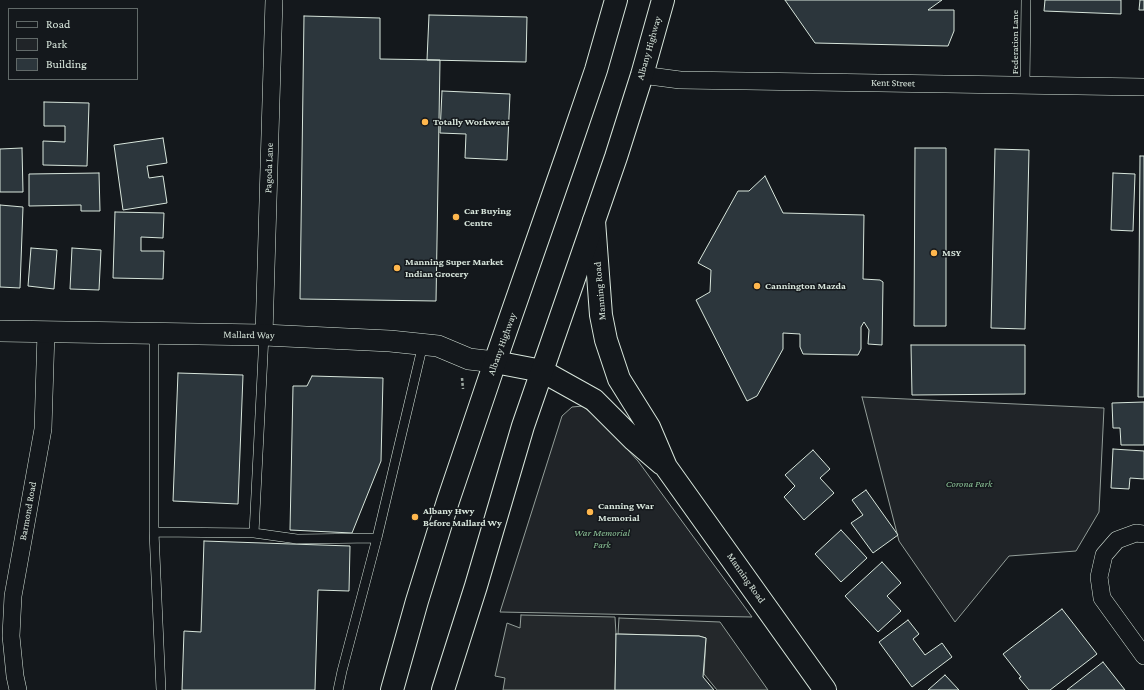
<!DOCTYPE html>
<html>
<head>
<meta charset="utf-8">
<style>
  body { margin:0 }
  #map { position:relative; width:1144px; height:690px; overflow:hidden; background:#14181c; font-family:"Crimson Pro",serif }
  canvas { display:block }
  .legend { position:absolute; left:8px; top:8px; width:130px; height:72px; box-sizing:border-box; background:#14181c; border:1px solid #626a69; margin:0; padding:5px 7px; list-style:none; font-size:12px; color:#d8e6dc }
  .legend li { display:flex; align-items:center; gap:8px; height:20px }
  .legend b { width:20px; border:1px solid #626a69 }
</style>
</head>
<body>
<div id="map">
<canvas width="1144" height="690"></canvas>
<ul class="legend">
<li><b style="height:5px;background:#14181c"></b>Road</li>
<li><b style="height:11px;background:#202428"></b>Park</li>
<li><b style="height:11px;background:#2c363c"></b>Building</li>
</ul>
</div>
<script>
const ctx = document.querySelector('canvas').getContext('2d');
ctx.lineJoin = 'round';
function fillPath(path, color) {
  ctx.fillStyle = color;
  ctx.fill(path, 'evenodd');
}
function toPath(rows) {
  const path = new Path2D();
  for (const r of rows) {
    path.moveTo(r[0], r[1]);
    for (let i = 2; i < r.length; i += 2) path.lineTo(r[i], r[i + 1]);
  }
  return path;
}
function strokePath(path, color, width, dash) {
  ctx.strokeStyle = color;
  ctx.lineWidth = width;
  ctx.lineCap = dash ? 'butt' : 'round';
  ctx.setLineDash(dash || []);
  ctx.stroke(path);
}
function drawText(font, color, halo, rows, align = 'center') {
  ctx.font = font + ' "Crimson Pro",serif';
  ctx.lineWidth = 3;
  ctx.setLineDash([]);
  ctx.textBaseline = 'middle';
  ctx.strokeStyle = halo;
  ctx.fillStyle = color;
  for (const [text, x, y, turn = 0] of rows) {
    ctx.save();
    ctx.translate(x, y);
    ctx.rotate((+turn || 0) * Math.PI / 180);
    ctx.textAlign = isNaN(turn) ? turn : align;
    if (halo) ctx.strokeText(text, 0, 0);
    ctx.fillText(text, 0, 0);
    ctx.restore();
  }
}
const green = toPath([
  [862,397,1104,408,1099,512,1076,551,1009,556,955,622,899,541,862,397],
  [583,406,607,427,638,461,752,617,500,612,562,416,572,407,583,406]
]);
fillPath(green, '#202428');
strokePath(green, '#939e99', 1);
const parking = toPath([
  [521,615,615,617,616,634,615,690,503,690,505,678,495,676,507,623,520,628,521,615],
  [619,618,720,622,768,690,717,690,704,674,706,638,699,636,618,634,619,618]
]);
fillPath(parking, '#24282b');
strokePath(parking, '#939e99', 1);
const building = toPath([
  [785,0,942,0,928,10,954,10,954,31,948,46,815,43,785,0],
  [1045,0,1121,0,1121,14,1044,11,1045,0],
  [1140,0,1144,0,1144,10,1139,10,1140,0],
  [429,15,527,17,526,62,427,60,429,15],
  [304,16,380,18,380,59,440,60,436,301,300,299,304,16],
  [442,91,510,94,507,160,465,158,466,134,440,133,442,91],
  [44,102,89,103,87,166,43,165,43,141,65,142,65,126,44,126,44,102],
  [163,138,167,163,147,166,149,178,163,176,167,203,123,210,114,145,163,138],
  [22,148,23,192,0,192,0,149,22,148],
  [915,148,946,148,946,326,914,326,915,148],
  [995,149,1029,150,1025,329,991,328,995,149],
  [1140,156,1144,156,1144,397,1138,397,1140,156],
  [99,173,100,211,81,211,81,205,29,206,29,174,99,173],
  [1113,173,1135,174,1133,231,1111,230,1113,173],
  [765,176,783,213,864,215,863,279,880,280,883,282,882,345,868,344,869,330,864,322,861,327,861,349,858,355,803,354,800,347,800,334,783,333,783,349,757,396,747,401,696,300,710,292,711,270,698,263,738,191,749,191,765,176],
  [0,205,23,207,20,288,0,287,0,205],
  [115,212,164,213,163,238,141,237,141,251,164,251,163,279,113,278,115,212],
  [31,248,57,250,54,289,28,286,31,248],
  [72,248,101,250,99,290,70,289,72,248],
  [911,345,1025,345,1025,394,912,395,911,345],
  [178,373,243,375,238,504,173,501,178,373],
  [312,376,383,378,381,461,352,533,290,530,293,386,307,386,312,376],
  [1144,402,1144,445,1121,445,1120,428,1113,428,1112,403,1144,402],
  [1113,449,1144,451,1144,479,1130,478,1129,489,1111,488,1113,449],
  [813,450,830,469,820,478,834,493,804,520,784,497,795,486,785,475,813,450],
  [866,490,898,535,873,553,851,523,863,515,852,500,866,490],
  [841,530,867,558,841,582,815,554,841,530],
  [204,541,350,546,349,591,318,590,315,690,182,690,184,631,201,632,204,541],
  [882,562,901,583,887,596,901,611,878,632,845,596,882,562],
  [1062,609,1097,654,1050,690,1029,690,1019,678,1021,677,1003,654,1062,609],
  [908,620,919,634,913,639,925,655,942,643,952,657,912,687,879,642,908,620],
  [616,634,699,636,706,638,703,677,714,690,615,690,616,634],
  [1103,662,1125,690,1067,690,1103,662],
  [945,675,959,690,928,690,945,675]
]);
fillPath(building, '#2c363c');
strokePath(building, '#d8e6dc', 1);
const service = toPath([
  [1025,85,1026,0],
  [154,333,154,532,161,690],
  [154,532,254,533,297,539,377,538],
  [254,533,264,335],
  [338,690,342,671,377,538,423,344]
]);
const minor = toPath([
  [642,75,680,80,1144,87],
  [264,335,274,0],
  [1144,534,1136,533,1117,540,1104,555,1099,577,1102,598,1144,656],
  [18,690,15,676,11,636,13,596,43,429,46,332]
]);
const tertiary = toPath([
  [0,331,264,335,390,341,438,346,469,359,495,362]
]);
const primary = toPath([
  [594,221,601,315,606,340,619,379,649,427,666,467,825,690],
  [495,362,542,371,594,400,634,440,662,464]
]);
const trunk = toPath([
  [392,690,417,601,448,501,495,362,567,155,596,70,616,0],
  [443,690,476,586,523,426,616,157,642,75,663,0]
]);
strokePath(service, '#d8e6dc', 10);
strokePath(minor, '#d8e6dc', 18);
strokePath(tertiary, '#d8e6dc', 22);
strokePath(primary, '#d8e6dc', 24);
strokePath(trunk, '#d8e6dc', 24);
strokePath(toPath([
  [462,378,463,389]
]), '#9da8a2', 2.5, [3, 2]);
strokePath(service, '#14181c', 9);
strokePath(minor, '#14181c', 17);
strokePath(tertiary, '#14181c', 21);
strokePath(primary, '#14181c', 22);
strokePath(trunk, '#14181c', 22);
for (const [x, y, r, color] of [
  [425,122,4,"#ffb74d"],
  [456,217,4,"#ffb74d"],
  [934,253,4,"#ffb74d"],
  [397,268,4,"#ffb74d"],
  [757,286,4,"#ffb74d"],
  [590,512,4,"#ffb74d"],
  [415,517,4,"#ffb74d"]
]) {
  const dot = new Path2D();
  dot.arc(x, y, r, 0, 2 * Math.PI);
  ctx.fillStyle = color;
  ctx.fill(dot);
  strokePath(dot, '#14181c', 1.5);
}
drawText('10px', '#d8e6dc', '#14181c', [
  ["Federation Lane",1015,42,-90],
  ["Albany Highway",649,48,-74],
  ["Kent Street",893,83,1],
  ["Pagoda Lane",269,168,-88],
  ["Manning Road",600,291,-95],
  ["Mallard Way",249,335,1],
  ["Albany Highway",502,344,-70],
  ["Barmond Road",28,511,-80],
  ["Manning Road",746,578,55]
]);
drawText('bold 10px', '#d8e6dc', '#14181c', [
  ["Totally Workwear",433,122],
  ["Car Buying",464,211],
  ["Centre",464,223],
  ["MSY",942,253],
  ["Manning Super Market",405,262],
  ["Indian Grocery",405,274],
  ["Cannington Mazda",765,286],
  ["Canning War",598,506],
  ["Memorial",598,518],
  ["Albany Hwy",423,511],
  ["Before Mallard Wy",423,523]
], 'left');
drawText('italic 10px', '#8ac095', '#14181c', [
  ["Corona Park",969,484],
  ["War Memorial",602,533],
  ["Park",602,545]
]);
</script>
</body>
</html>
